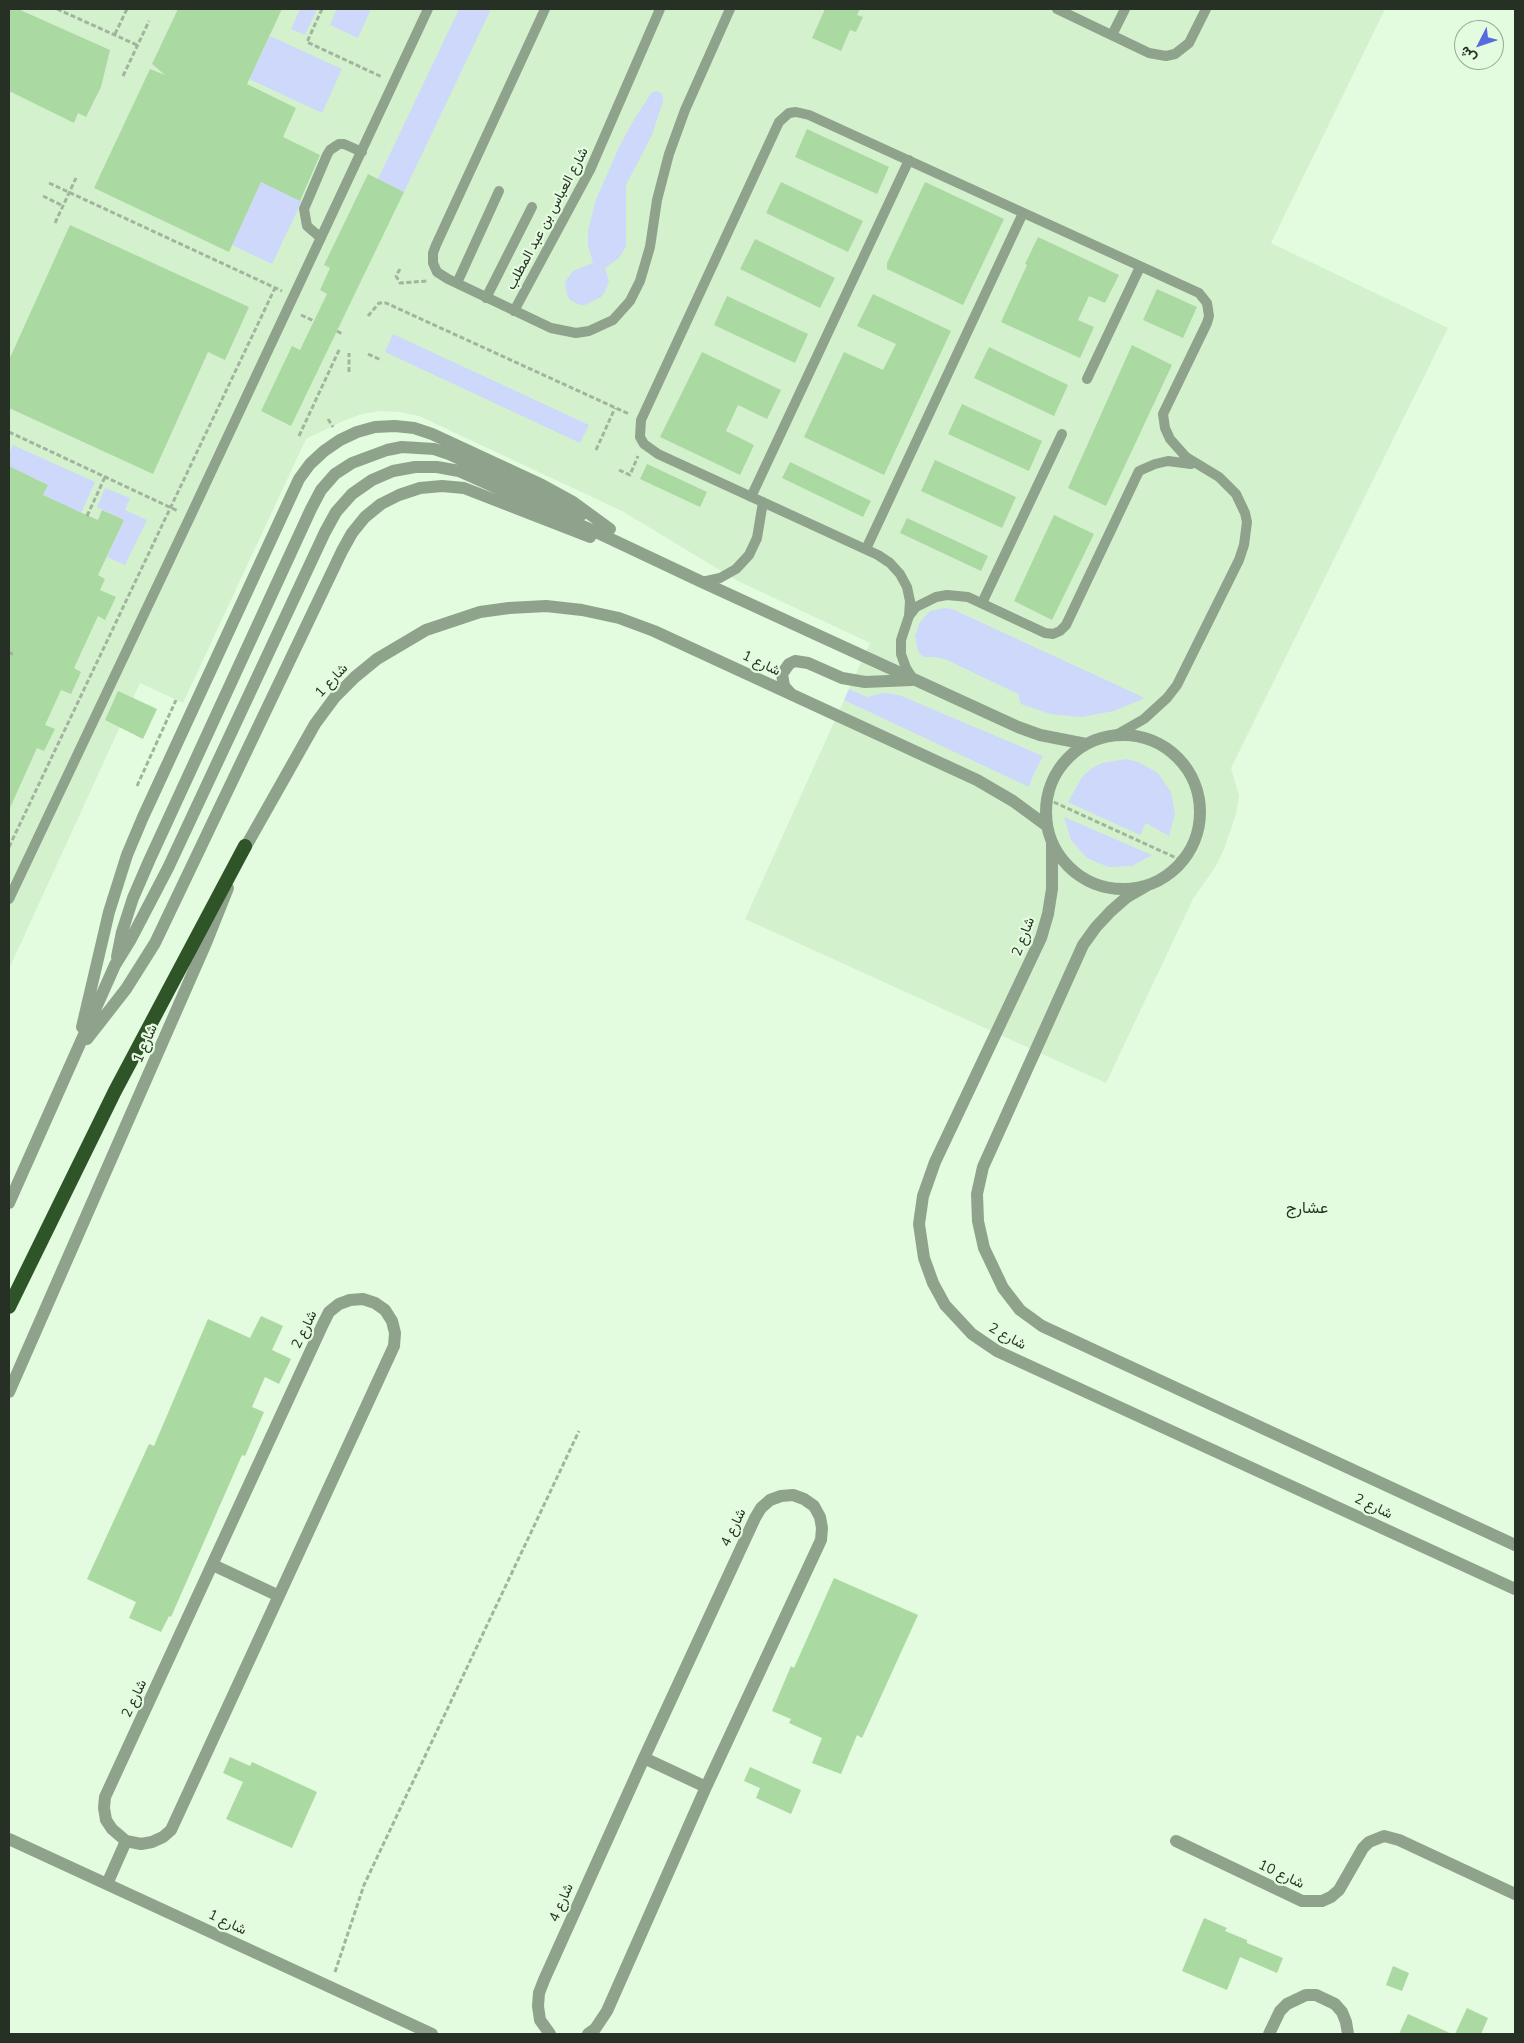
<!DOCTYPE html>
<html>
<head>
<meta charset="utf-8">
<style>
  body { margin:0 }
  #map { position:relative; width:1524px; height:2043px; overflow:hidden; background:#e3fbde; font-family:"Nunito Sans",Vazirmatn,sans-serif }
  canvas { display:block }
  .frame { position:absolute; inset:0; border:10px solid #273025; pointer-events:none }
  .north { position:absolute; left:1454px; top:20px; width:50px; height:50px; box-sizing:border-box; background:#e3fbde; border:1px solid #98aa94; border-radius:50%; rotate:229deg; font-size:14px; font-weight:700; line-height:20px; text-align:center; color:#273025 }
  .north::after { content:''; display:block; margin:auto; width:18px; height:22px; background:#576be1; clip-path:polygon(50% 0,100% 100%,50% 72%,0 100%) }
</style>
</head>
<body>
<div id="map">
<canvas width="1524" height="2043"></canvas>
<div class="frame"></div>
<div class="north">ش</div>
</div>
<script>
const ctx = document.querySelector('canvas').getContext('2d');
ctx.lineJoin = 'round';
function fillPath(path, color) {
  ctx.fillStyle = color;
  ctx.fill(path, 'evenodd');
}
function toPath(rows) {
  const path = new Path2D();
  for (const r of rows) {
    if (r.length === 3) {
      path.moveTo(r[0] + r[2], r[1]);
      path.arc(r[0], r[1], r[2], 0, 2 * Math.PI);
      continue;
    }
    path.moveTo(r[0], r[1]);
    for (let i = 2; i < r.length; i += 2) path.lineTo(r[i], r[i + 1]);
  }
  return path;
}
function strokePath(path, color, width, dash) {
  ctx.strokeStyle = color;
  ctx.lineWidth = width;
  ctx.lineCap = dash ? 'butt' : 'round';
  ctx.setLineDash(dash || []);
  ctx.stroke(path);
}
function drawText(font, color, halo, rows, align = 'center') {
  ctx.font = font + ' "Nunito Sans",Vazirmatn,sans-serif';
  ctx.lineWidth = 4.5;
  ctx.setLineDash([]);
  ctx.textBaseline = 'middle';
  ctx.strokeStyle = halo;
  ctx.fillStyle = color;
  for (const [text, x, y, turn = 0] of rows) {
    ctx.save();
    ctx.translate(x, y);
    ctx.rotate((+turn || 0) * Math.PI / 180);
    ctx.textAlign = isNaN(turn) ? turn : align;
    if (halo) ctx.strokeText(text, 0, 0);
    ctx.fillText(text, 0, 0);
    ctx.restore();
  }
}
fillPath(toPath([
  [9,9,1385,9,1271,243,1448,328,1231,768,1239,796,1236,814,1224,849,1216,866,1193,899,1106,1083,745,919,870,643,738,581,622,511,419,416,400,412,381,411,362,414,343,421,306,439,183,703,140,683,9,969]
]), '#d4f1ce');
fillPath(toPath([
  [300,9,317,9,305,35,291,29],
  [337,9,371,9,358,38,330,25],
  [459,9,491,9,404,192,378,179],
  [270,36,342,69,322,113,249,79],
  [655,91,662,93,663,101,652,135,626,185,626,246,619,258,605,268,609,281,605,292,601,297,585,305,580,305,570,300,567,295,565,282,573,271,593,263,588,245,588,231,595,202,620,145,635,118,652,92],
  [261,182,302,201,272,264,232,245],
  [393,334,589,425,580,443,385,352],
  [13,445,95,482,81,513,43,495,48,485,9,466,9,454],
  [105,488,130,498,125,510,147,520,125,565,107,557,124,520,97,507],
  [945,608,952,609,1145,698,1114,711,1081,717,1050,714,1021,704,1018,694,945,659,934,657,923,657,918,651,915,636,920,622,930,611],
  [849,689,867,697,883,693,899,695,1043,756,1033,776,1029,787,844,700],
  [1126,759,1138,762,1158,773,1171,792,1175,814,1169,836,1146,823,1140,835,1068,802,1082,777,1091,769,1102,763],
  [1064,817,1152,855,1132,866,1109,867,1098,863,1087,858,1071,840]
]), '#ced8fa');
fillPath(toPath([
  [9,9,18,9,110,50,101,87,86,117,78,113,74,123,9,91],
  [178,9,282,9,247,84,296,108,283,137,320,155,300,201,261,182,229,252,94,188,150,69,165,75,152,64],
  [825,9,860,9,857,15,863,17,856,32,850,30,841,51,812,38],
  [807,129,889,167,877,194,795,157],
  [368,174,404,192,291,426,261,411,292,346,300,350,327,294,320,290,330,268,324,265],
  [781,182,863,221,848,252,766,213],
  [925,182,1004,219,963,305,887,269,887,263],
  [70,225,249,307,225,360,208,352,153,474,9,408,9,360],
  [1038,237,1119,275,1105,303,1089,296,1078,320,1094,327,1080,358,1001,322,1027,265,1025,264],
  [755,239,835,278,820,308,740,269],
  [1157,289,1197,307,1183,338,1143,320],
  [873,294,951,331,884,475,804,437,844,352,883,370,896,344,857,326],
  [727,296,808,334,795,363,714,325],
  [1132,345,1172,365,1106,506,1068,488],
  [989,347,1068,385,1054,416,974,378],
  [702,352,781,390,767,419,738,405,726,431,754,445,740,475,660,437],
  [962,404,1042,441,1029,471,948,434],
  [935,460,1016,497,1002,528,921,491],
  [790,462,871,501,863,517,782,478],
  [647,464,707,492,700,507,640,479],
  [9,466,48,485,43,495,82,513,98,520,102,510,124,520,98,575,105,579,100,590,116,597,105,620,98,616,74,668,81,672,71,694,61,690,45,725,55,729,44,751,37,748,9,810],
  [1054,515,1094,534,1052,620,1014,601],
  [907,518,988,556,981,571,900,533],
  [118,691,157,709,143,739,105,720],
  [261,1316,283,1326,272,1350,291,1359,279,1384,265,1377,252,1407,264,1412,245,1456,242,1455,171,1617,169,1616,161,1632,129,1618,136,1602,87,1579,149,1444,154,1446,208,1319,250,1338],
  [834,1578,918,1615,862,1738,857,1735,841,1774,812,1763,822,1738,789,1723,791,1719,772,1711,791,1666,794,1668],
  [230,1757,250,1766,252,1762,317,1792,292,1848,226,1819,243,1782,223,1773],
  [750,1767,801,1790,791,1814,756,1798,760,1788,744,1781],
  [1204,1918,1227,1928,1225,1931,1247,1940,1247,1943,1283,1958,1277,1973,1240,1957,1227,1990,1182,1971],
  [1393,1966,1409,1973,1402,1991,1386,1985],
  [1467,2008,1488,2018,1481,2034,1455,2034],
  [1408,2014,1452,2034,1399,2034]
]), '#abd9a2');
strokePath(toPath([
  [57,9,137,45],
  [322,9,307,42,382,77],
  [115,34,127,9],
  [123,76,149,21],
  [49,183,282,291],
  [43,196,63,206],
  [55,223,76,178],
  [400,269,396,276,400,283,427,281],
  [301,315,314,321],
  [368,316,379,303,386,303,629,414],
  [337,331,342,334],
  [368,354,381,360],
  [349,372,349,353],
  [328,419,333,427],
  [9,432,178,511],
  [299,436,340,348],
  [596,450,615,408],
  [619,470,630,475,638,456],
  [87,516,105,477],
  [9,653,13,654],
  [137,786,176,700],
  [1047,799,1183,861],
  [9,847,275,288],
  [335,1972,364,1885,579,1431]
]), '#a2b49e', 3, [5, 2.5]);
strokePath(toPath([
  [545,9,436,245,433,253,433,263,437,272,448,279,551,328,576,333,589,331,613,320,630,301,640,281,650,247,657,200,669,154,685,110,730,9],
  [1057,9,1149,53,1166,56,1175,54,1189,43,1206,9],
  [1112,35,1125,9],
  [321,238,307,226,304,209,327,155,330,150,339,144,344,144,362,152],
  [457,283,499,191],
  [486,298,532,207],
  [514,311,590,170,660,9],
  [1087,379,1140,267],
  [751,497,909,160],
  [866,549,1023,213],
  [702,582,720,578,736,569,749,555,757,538,763,502],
  [982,603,1062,434],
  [909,616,910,601,907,587,900,574,890,563,878,555,658,454,644,444,640,437,641,420,779,122,789,113,796,112,809,115,1199,293,1207,303,1209,316,1207,323,1163,414,1165,428,1170,439,1186,457,1219,477,1236,494,1245,513,1247,522,1244,545,1239,560,1177,685,1167,698,1144,719,1116,735],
  [913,679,906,668,901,654,901,640,909,616,916,607,936,597,947,595,968,597,1045,633,1053,634,1060,631,1066,625,1139,471,1155,464,1168,461,1191,464],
  [9,899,190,517,428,9]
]), '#8fa28b', 10);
strokePath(toPath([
  [363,1299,375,1303,385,1310,392,1321,395,1333,394,1346,171,1830,163,1837,152,1842,141,1844,126,1841,112,1829,106,1820,104,1808,105,1797,323,1324,329,1312,339,1304,350,1300,363,1299],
  [213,1565,279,1596],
  [644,1758,706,1787],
  [9,1839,432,2034],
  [1176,1841,1302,1901,1322,1901,1331,1897,1339,1890,1363,1848,1369,1842,1384,1836,1399,1840,1515,1894],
  [107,1884,126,1841],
  [550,2034,540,2020,538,2006,539,1993,544,1980,644,1758,755,1518,761,1508,770,1500,781,1496,793,1495,804,1499,814,1506,820,1517,822,1528,821,1540,706,1787,607,2011,595,2029,588,2034],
  [1269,2034,1280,2011,1287,2004,1306,1995,1316,1995,1335,2004,1342,2012,1346,2022,1348,2034]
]), '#8fa28b', 12);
strokePath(toPath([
  [791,694,784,686,782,674,789,664,795,661,808,663,842,678,865,682,912,680],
  [1123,812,77],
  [1052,842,1052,889,1048,914,1041,938,935,1162,923,1196,919,1224,924,1258,933,1283,945,1305,972,1334,997,1351,1515,1589],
  [241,855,315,724,335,697,355,677,377,659,426,630,480,612,509,608,546,606,582,610,619,618,654,631,977,780,1013,801,1047,826],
  [1146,886,1127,897,1111,911,1096,927,1083,945,983,1167,977,1194,978,1221,984,1248,1003,1288,1020,1310,1042,1326,1515,1545],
  [117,957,122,932,133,898,149,861,311,509,321,490,335,474,352,463,387,450,402,447,434,449,449,454,581,515],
  [82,1027,109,912,127,855,143,817,299,479,310,464,324,451,340,440,357,432,375,427,395,426,414,428,432,434,542,485,573,502,610,529],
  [87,1039,126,989,155,943,342,551,352,533,365,517,381,504,399,495,420,488,442,486,464,488,590,537],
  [9,1203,115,965,131,939,168,868,325,532,336,512,352,494,372,480,393,471,415,467,437,467,459,471,596,532,702,582,1018,727,1040,735,1086,744],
  [9,1392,206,943,228,888]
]), '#8fa28b', 12);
strokePath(toPath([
  [9,1307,115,1091,245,846]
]), '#2e5428', 14);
drawText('14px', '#273025', '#e3fbde', [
  ["شارع العباس بن عبد المطلب",548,219,-62],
  ["شارع 1",761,664,25],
  ["شارع 1",332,681,-47],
  ["شارع 2",1024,937,-69],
  ["شارع 1",146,1044,-66],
  ["شارع 2",305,1330,-64],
  ["شارع 2",1007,1337,29],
  ["شارع 2",1373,1507,25],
  ["شارع 4",734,1528,-64],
  ["شارع 2",135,1699,-65],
  ["شارع 10",1281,1875,25],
  ["شارع 4",562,1903,-66],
  ["شارع 1",227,1923,25]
]);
drawText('16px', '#273025', '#e3fbde', [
  ["عشارج",1307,1209]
]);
</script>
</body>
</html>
